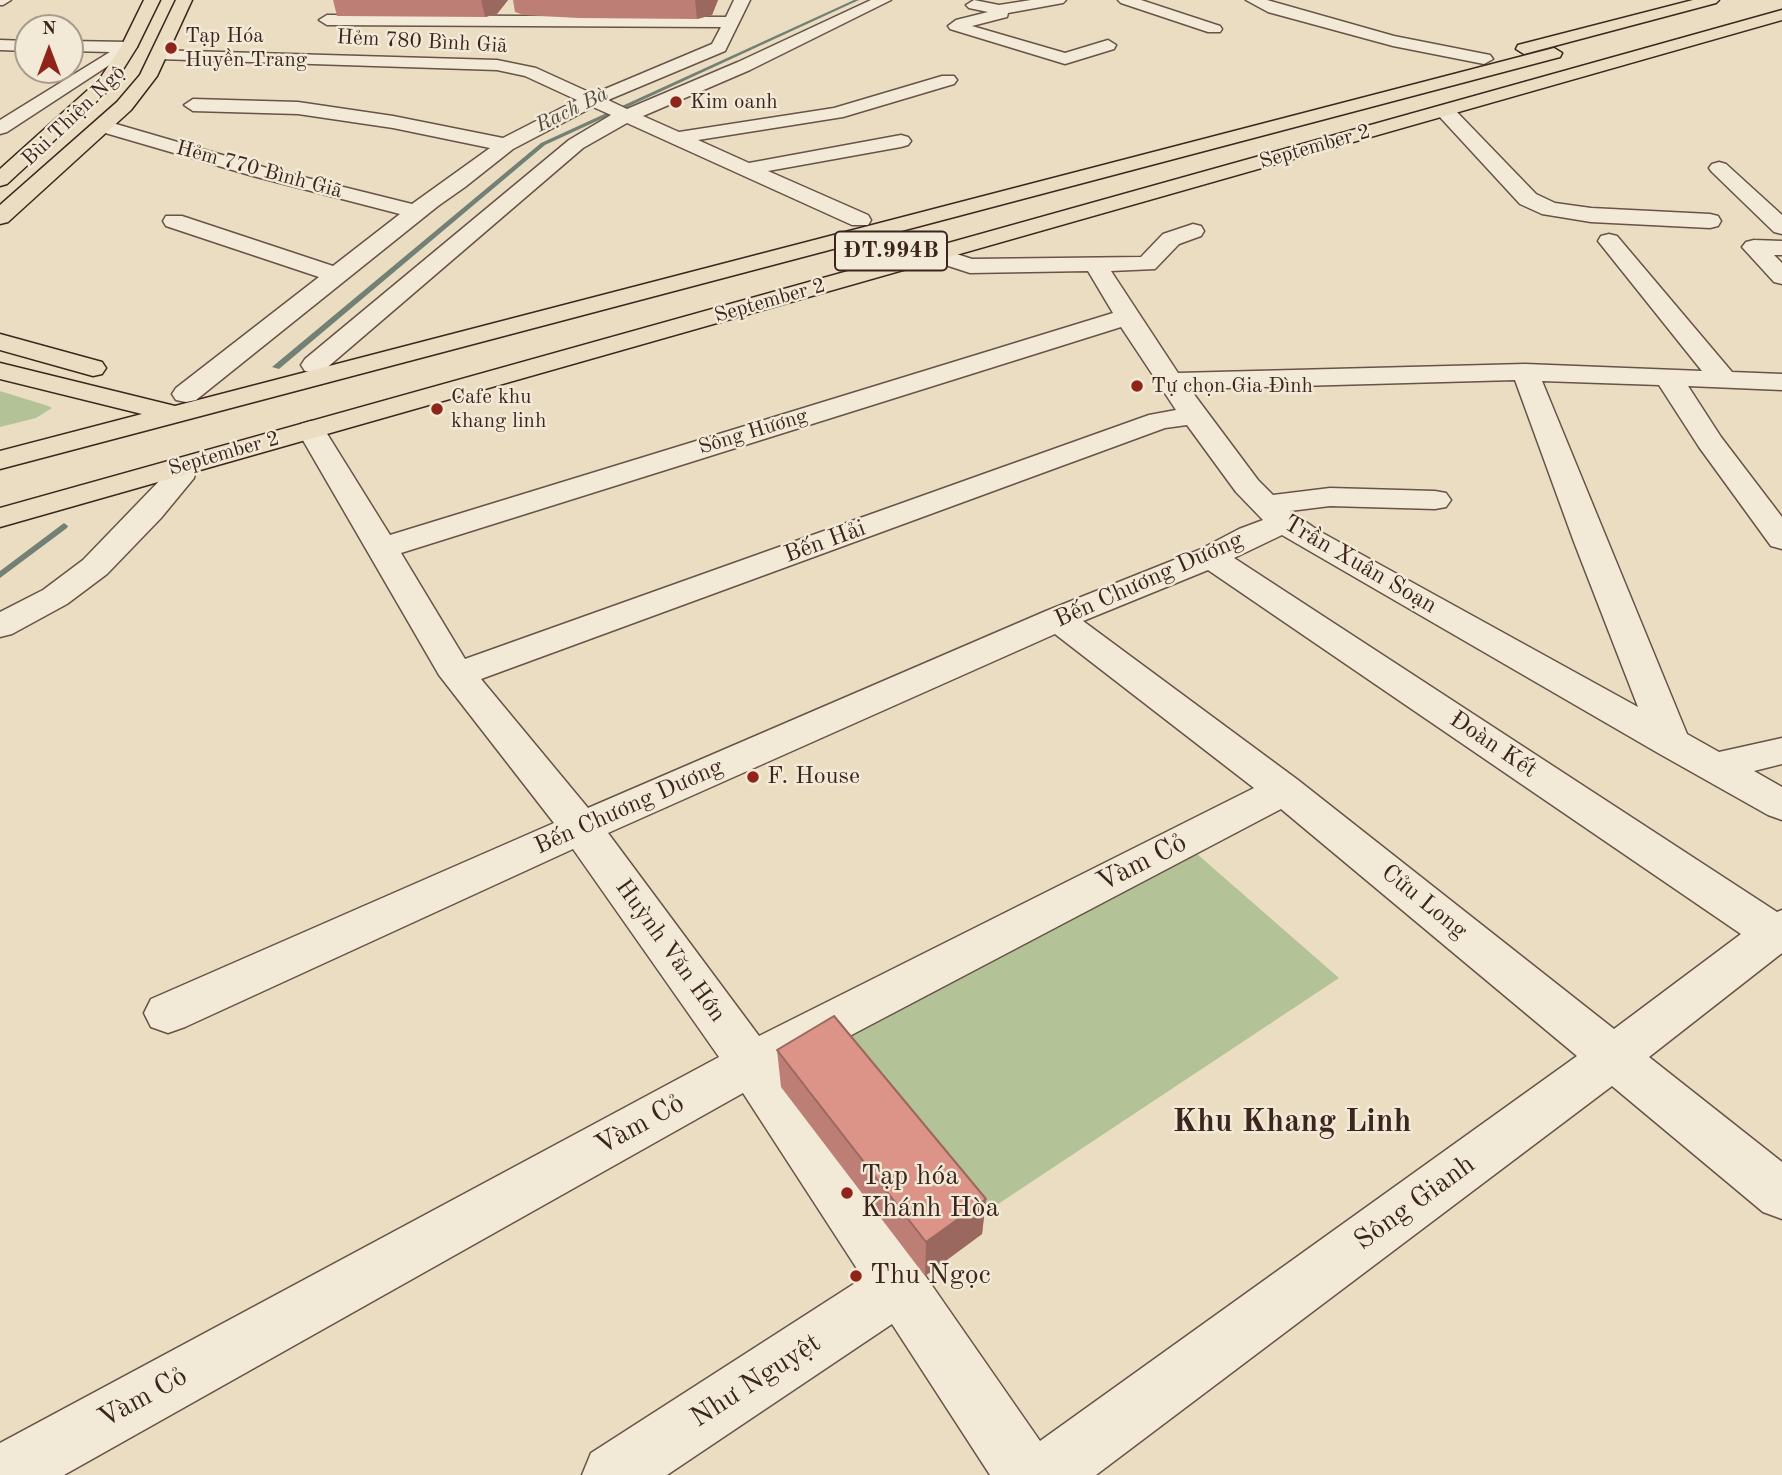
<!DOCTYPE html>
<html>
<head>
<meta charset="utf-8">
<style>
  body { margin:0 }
  #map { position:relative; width:1782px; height:1475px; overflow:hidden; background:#ebddc2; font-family:"Old Standard TT",serif }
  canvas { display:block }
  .north { position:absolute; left:14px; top:14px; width:70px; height:70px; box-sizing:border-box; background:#f2e9d7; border:2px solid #a99b8d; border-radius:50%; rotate:0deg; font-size:19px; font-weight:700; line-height:28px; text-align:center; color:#3b251e }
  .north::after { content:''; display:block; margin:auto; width:24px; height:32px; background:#8f2418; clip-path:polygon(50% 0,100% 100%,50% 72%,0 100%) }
</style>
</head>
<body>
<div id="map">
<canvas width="1782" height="1475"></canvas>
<div class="north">N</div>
</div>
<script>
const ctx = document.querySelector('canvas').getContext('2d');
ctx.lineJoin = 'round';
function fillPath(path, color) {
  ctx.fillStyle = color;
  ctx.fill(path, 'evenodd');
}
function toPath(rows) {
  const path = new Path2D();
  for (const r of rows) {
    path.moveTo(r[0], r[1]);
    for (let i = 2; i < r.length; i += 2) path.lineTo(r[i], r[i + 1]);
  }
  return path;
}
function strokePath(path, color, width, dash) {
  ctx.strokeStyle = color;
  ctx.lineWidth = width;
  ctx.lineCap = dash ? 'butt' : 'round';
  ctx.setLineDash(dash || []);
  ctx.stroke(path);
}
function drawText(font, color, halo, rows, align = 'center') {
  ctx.font = font + ' "Old Standard TT",serif';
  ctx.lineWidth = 5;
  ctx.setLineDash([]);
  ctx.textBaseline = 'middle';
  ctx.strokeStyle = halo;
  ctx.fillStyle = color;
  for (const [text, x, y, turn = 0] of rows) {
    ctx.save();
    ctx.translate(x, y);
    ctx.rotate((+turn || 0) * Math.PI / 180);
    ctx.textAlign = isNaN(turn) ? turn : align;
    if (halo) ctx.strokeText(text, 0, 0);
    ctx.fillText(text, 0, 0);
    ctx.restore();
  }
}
fillPath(toPath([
  [0,391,48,406,52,408,36,418,0,427],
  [1181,840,1339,978,977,1218,834,1034]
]), '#b3c297');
fillPath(toPath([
  [854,0,859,0,545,145,279,369,272,367,541,143,854,0],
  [64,523,68,526,67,528,0,578,0,571,64,523]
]), '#738075');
const minor = toPath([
  [0,0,11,0,3,5,0,5,0,0],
  [734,0,750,0,725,51,608,100,627,109,738,62,871,0,891,0,750,70,643,116,679,132,834,108,942,76,954,76,957,80,954,84,843,117,698,140,749,163,901,135,908,137,911,141,908,145,901,147,768,171,868,215,871,220,868,225,852,225,627,123,583,148,323,371,314,373,305,371,301,365,305,359,569,140,611,115,593,107,513,149,465,187,438,206,196,400,186,402,176,400,172,394,176,388,319,277,166,226,163,221,166,216,182,216,333,266,400,214,253,176,95,130,92,126,95,122,109,122,267,168,412,204,490,148,393,128,298,114,193,111,184,105,193,99,298,102,393,116,503,138,577,100,525,76,497,70,159,59,153,58,151,54,153,50,497,60,536,68,593,94,712,44,721,27,327,25,319,20,327,15,726,17,734,0],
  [974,0,999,5,1031,0,1066,0,1063,3,1008,13,1007,17,972,26,1065,53,1108,40,1116,45,1114,49,1065,64,950,29,948,26,956,20,988,12,969,8,966,5,974,0],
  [1118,0,1141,0,1220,26,1222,29,1220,32,1208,32,1121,3,1118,0],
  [1246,0,1267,0,1394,36,1490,55,1493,59,1484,64,1393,46,1268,12,1246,0],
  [0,40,28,41,28,51,0,50,0,40],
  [70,41,129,42,137,47,7,132,0,134,0,120,110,52,70,51,70,41],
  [1445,105,1452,107,1536,194,1555,203,1591,208,1710,214,1718,216,1721,221,1718,226,1710,228,1591,222,1542,214,1520,204,1438,115,1436,111,1438,107,1445,105],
  [1719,162,1726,164,1782,215,1782,234,1774,232,1712,172,1709,168,1712,164,1719,162],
  [1193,224,1201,226,1204,231,1201,236,1179,244,1155,269,1111,271,1178,373,1525,364,1702,371,1598,241,1601,236,1609,234,1617,236,1732,372,1782,374,1782,390,1688,386,1721,437,1782,517,1782,549,1771,546,1699,447,1659,385,1542,381,1687,734,1719,752,1782,738,1782,764,1754,771,1782,787,1782,820,1768,815,1658,753,1282,535,1234,558,1777,912,1782,910,1782,953,1649,1057,1782,1162,1782,1219,1763,1212,1612,1086,1096,1475,990,1475,892,1324,667,1475,582,1475,591,1453,863,1278,743,1093,64,1475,0,1475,0,1443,719,1057,573,849,185,1027,168,1033,151,1027,144,1013,151,999,554,823,439,675,297,430,301,424,311,421,321,424,390,535,1113,313,1088,271,970,273,927,259,923,254,927,249,935,247,972,259,1141,257,1163,234,1193,224],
  [1121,327,1176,410,1149,415,465,659,401,553,1121,327],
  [1515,380,1574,542,1638,707,1319,531,1290,511,1330,506,1435,509,1446,507,1451,500,1446,493,1435,491,1330,488,1273,495,1258,480,1190,389,1515,380],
  [1187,425,1236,492,1263,520,1239,529,1199,550,1046,611,588,808,481,679,1165,428,1187,425],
  [1208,570,1741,934,1614,1029,1298,780,1083,621,1208,570],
  [1055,634,1254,788,759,1036,608,833,1055,634],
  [1281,809,1577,1056,1040,1441,783,1071,1281,809],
  [1754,240,1782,241,1782,255,1774,255,1782,263,1782,284,1774,282,1742,247,1746,242,1754,240],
  [181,458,192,461,196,467,194,478,161,518,107,574,67,604,12,634,0,637,0,612,43,590,83,560,164,476,170,461,181,458]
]);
const major = toPath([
  [144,0,160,0,137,47,112,87,7,184,0,186,0,169,99,80,121,47,144,0],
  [176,0,192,0,157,76,131,110,8,222,0,224,0,205,117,102,140,75,176,0],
  [1693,0,1719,0,1716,3,1524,54,1516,49,1518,45,1693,0],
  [1782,10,1782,20,0,527,0,508,1782,10],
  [1554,48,1562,53,1560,57,0,469,0,451,142,414,0,379,0,363,175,406,1554,48],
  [0,334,102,362,106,368,102,374,93,376,0,350,0,334]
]);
strokePath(minor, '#675347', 3);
strokePath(major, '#3b251e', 3);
fillPath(minor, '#f2e9d7');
fillPath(major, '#ebddc2');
fillPath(toPath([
  [333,0,508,0,497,14,485,17,337,16],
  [513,0,718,0,712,15,697,19,578,18,524,15,515,12],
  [777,1050,986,1199,982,1234,925,1276,781,1087]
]), '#bd7f75');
fillPath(toPath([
  [481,0,508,0,497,14,485,17],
  [695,0,718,0,712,15,697,19],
  [986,1199,982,1234,925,1276,926,1242]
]), '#9a685f');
const building = toPath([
  [834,1016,986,1199,926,1242,777,1050,834,1016]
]);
fillPath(building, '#dc9488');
strokePath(building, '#9a685f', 2);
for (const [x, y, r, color] of [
  [171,48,7,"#8f2418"],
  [676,102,7,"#8f2418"],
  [1137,386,7,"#8f2418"],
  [437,409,7,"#8f2418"],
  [753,777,7,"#8f2418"],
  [847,1193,7,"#8f2418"],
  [856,1276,7,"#8f2418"]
]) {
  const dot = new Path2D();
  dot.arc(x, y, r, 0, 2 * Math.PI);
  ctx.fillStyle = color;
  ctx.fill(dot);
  strokePath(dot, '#f2e9d7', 2.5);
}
drawText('21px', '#3b251e', '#f2e9d7', [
  ["Tạp Hóa",185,36],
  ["Huyền Trang",185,60],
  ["Kim oanh",690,102],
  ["Tự chọn Gia Đình",1151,386],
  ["Cafe khu",451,397],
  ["khang linh",451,421]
], 'left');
drawText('21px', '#3b251e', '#f2e9d7', [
  ["Hẻm 780 Bình Giã",422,42,3],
  ["Bùi Thiện Ngộ",74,116,-44],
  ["September 2",1315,147,-16],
  ["Hẻm 770 Bình Giã",259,170,15],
  ["September 2",770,301,-16],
  ["Sông Hương",753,432,-17],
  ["September 2",224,454,-16]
]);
drawText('italic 21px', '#524b42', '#f2e9d7', [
  ["Rạch Bà",572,110,-26]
]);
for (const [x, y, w] of [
  [891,251,112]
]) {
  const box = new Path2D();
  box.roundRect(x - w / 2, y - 19.5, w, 39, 5);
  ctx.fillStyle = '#f2e9d7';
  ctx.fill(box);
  strokePath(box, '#3b251e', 2);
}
drawText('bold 23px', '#3b251e', null, [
  ["ĐT.994B",891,251]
]);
drawText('24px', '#3b251e', '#f2e9d7', [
  ["Bến Hải",825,542,-20],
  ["Trần Xuân Soạn",1360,565,30],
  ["Bến Chương Dương",1149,580,-24],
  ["Đoàn Kết",1493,745,34],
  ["Bến Chương Dương",629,807,-24],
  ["Cửu Long",1424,902,39],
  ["Huỳnh Văn Hớn",670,951,54]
]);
drawText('24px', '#3b251e', '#f2e9d7', [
  ["F. House",767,777]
], 'left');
drawText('28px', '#3b251e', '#f2e9d7', [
  ["Vàm Cỏ",1142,863,-27],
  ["Vàm Cỏ",640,1125,-29],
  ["Sông Gianh",1415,1203,-36],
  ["Như Nguyệt",756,1381,-33],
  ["Vàm Cỏ",143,1398,-29]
]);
drawText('28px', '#3b251e', '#f2e9d7', [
  ["Tạp hóa",861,1177],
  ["Khánh Hòa",861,1209],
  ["Thu Ngọc",870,1276]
], 'left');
drawText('bold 32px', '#3b251e', '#f2e9d7', [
  ["Khu Khang Linh",1292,1123]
]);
</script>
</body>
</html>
